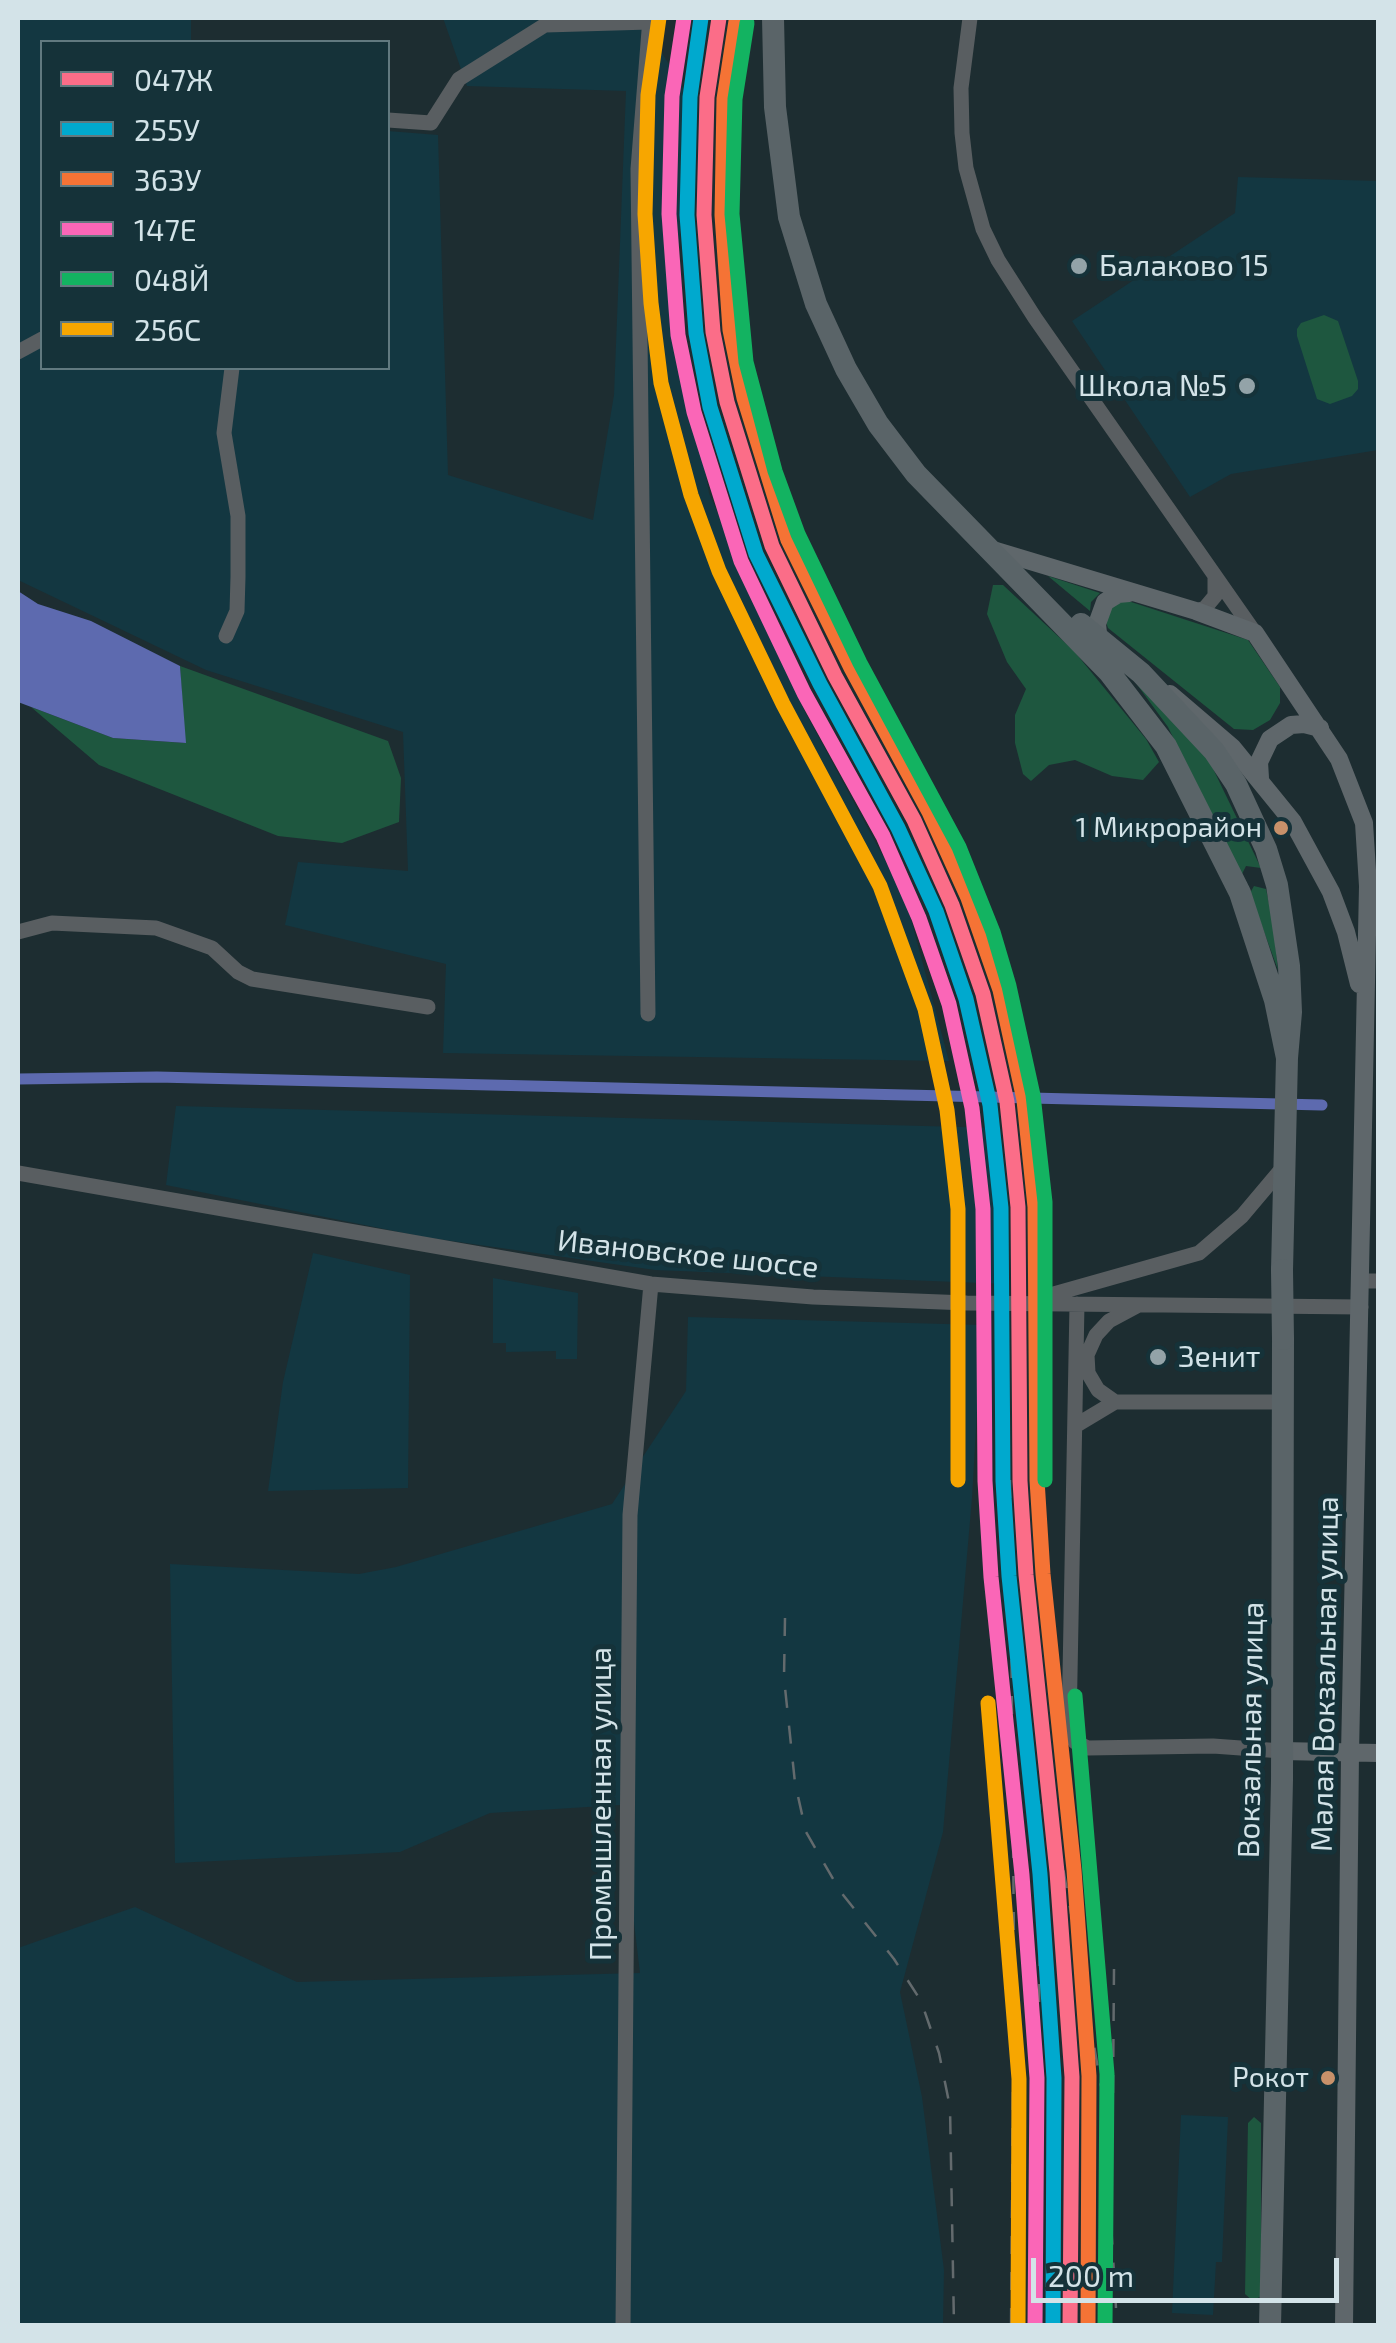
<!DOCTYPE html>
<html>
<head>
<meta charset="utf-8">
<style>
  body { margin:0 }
  #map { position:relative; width:1396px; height:2343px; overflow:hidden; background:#1d2d31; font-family:"Exo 2",sans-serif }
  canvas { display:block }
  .frame { position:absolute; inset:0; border:20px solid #d3e3e8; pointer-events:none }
  .legend { position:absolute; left:40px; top:40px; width:350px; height:330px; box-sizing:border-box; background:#153239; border:2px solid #61797f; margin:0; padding:12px 18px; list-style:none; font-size:30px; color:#d3e3e8 }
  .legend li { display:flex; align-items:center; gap:20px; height:50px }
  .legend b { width:50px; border:2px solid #61797f }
  .scale { position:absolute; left:1031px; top:2258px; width:308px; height:45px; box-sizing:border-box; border:5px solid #d3e3e8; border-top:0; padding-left:12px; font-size:30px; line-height:35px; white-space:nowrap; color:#d3e3e8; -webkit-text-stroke:8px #153239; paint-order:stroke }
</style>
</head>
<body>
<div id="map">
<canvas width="1396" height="2343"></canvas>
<div class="frame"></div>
<ul class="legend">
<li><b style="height:12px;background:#fb6d88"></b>047Ж</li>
<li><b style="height:12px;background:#00a9ce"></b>255У</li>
<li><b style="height:12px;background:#f57335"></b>363У</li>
<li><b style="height:12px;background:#fa66b7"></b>147Е</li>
<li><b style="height:12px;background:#13b361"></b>048Й</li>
<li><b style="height:12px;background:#f7a600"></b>256С</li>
</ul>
<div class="scale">200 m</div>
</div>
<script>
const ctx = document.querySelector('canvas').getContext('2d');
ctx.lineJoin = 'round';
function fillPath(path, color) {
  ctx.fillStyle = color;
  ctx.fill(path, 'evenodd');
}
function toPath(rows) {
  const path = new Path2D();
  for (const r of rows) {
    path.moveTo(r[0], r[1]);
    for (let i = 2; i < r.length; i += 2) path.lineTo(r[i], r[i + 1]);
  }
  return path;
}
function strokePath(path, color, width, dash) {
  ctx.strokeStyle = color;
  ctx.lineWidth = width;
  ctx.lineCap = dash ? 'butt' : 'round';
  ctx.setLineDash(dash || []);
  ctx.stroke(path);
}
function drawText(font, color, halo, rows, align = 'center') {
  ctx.font = font + ' "Exo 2",sans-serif';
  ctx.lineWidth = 10;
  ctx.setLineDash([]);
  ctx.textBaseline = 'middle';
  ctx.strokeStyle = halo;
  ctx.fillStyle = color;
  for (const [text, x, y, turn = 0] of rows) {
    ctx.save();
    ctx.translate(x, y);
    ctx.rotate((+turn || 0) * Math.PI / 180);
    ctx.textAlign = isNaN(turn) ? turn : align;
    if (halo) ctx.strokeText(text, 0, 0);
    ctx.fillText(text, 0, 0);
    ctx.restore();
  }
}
fillPath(toPath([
  [18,18,191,18,191,42,42,42,42,368,388,368,388,131,438,135,448,475,593,520,614,395,626,91,467,86,443,18,641,18,688,96,676,297,709,493,804,710,905,897,949,1061,443,1053,446,964,285,925,298,862,408,871,403,732,206,670,18,580],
  [1238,177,1378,181,1378,450,1231,474,1190,497,1072,321,1235,213],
  [176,1106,999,1128,1007,1284,655,1270,424,1237,166,1185],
  [313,1253,410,1275,408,1488,268,1491,283,1382],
  [493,1278,578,1293,577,1359,556,1359,556,1351,506,1352,506,1343,493,1343],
  [688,1317,982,1325,972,1498,943,1832,900,1992,922,2097,944,2270,943,2325,18,2325,18,1948,135,1907,297,1982,640,1973,620,1805,490,1813,400,1852,175,1863,170,1564,359,1574,396,1567,612,1504,686,1391],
  [1181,2115,1228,2117,1222,2262,1216,2262,1213,2315,1172,2313]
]), '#133741');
fillPath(toPath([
  [1324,315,1338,321,1358,381,1358,389,1352,396,1330,404,1317,399,1297,336,1297,329,1301,323],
  [1048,576,1100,593,1091,602,1090,611],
  [993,585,1003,585,1074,651,1146,739,1159,762,1143,780,1112,776,1075,760,1049,765,1031,781,1023,774,1015,743,1015,715,1026,689,1007,662,987,614],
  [1125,600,1248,640,1280,687,1280,703,1270,720,1253,730,1234,729,1108,628,1104,616,1112,605],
  [180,666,388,741,401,778,399,822,342,843,278,836,99,765,31,707,113,738,185,743],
  [1133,679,1204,750,1261,868,1246,866,1241,876,1168,727],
  [1254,886,1266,889,1273,922,1278,970,1250,893],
  [1254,2117,1261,2123,1261,2296,1253,2301,1245,2294,1248,2123]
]), '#1e573f');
fillPath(toPath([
  [18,591,38,604,91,621,180,666,186,743,113,738,18,702]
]), '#5d6aaf');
strokePath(toPath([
  [18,1079,157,1077,1322,1105]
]), '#5d6aaf', 11);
strokePath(toPath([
  [970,18,961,88,962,133,966,168,983,229,998,260,1035,318,1255,633],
  [388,120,431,123,459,79,545,25,650,22],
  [18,352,42,339],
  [1196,611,1205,608,1215,596,1215,578],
  [226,636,237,611,238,577,238,516,224,433,232,368],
  [18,932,52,923,156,928,212,948,238,972,252,979,428,1007],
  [648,1014,638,169,650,18],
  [18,1173,651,1284,813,1297,967,1303,1361,1307],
  [1361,1281,1378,1281],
  [1043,1297,1199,1253,1242,1216,1285,1165],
  [1077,1304,1069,1727,1075,1742,1088,1748,1213,1746,1282,1751],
  [1115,1402,1098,1390,1088,1373,1087,1355,1096,1335,1109,1321,1137,1306],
  [1075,1426,1115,1402,1282,1402],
  [623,2326,630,1515,651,1284]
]), '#595e61', 15);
strokePath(toPath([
  [990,549,1196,611,1255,633,1339,759,1364,823,1368,886,1350,1753,1344,2326],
  [1099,643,1097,624,1105,602,1118,594,1129,593],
  [1170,694,1232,747,1293,822,1331,892,1346,932,1359,984],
  [1260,778,1259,762,1270,739,1291,725,1304,724,1320,728],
  [1282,1751,1378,1753]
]), '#5f676b', 18);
strokePath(toPath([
  [773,18,775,107,789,217,816,304,846,369,878,424,916,474,1109,672,1166,746,1240,893,1275,1000,1287,1058],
  [1081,624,1141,673,1214,751,1236,784,1266,849,1277,885,1289,966,1291,1012,1287,1058,1282,1270],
  [1270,2326,1282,1780,1283,1339]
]), '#5a6468', 22);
strokePath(toPath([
  [1010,1480,1014,1950,1011,2326],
  [785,1618,784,1678,795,1783,806,1832,840,1891,894,1959,921,2001,939,2053,950,2107,954,2326],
  [1045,1764,1104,2103,1116,2308],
  [1113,2093,1114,1969],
  [1034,2326,1041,1878,1039,1795]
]), '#636a6d', 2.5, [18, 18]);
strokePath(toPath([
  [1282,1270,1283,1339]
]), '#5a6468', 22);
strokePath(toPath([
  [719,18,707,97,704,215,713,332,727,402,772,546,835,676,914,820,952,905,983,994,1007,1102,1018,1207,1020,1481,1026,1575,1057,1872,1072,2077,1070,2326]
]), '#fb6d88', 15);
strokePath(toPath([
  [701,18,690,97,687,215,696,333,710,407,756,554,820,684,898,828,936,911,966,999,990,1105,1001,1208,1003,1481,1009,1576,1040,1874,1054,2078,1053,2326]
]), '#00a9ce', 15);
strokePath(toPath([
  [736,21,724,99,722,215,730,330,744,398,788,540,851,668,929,812,968,898,1000,990,1024,1100,1035,1207,1037,1480,1043,1574,1074,1870,1089,2076,1088,2326]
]), '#f57335', 15);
strokePath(toPath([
  [684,18,672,96,669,214,678,335,694,412,741,561,804,693,883,836,919,918,949,1004,972,1108,983,1209,985,1481,991,1577,1022,1875,1037,2078,1035,2326]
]), '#fa66b7', 15);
strokePath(toPath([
  [747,23,735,99,732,214,746,362,775,471,798,534,860,663,959,847,993,932,1009,986,1033,1095,1045,1202,1045,1480],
  [1075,1696,1107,2074,1105,2326]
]), '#13b361', 15);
strokePath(toPath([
  [659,18,648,95,645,214,651,303,661,383,691,495,719,571,783,704,880,886,925,1009,947,1110,958,1209,958,1480],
  [988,1703,1019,2079,1018,2326]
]), '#f7a600', 15);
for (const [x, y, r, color] of [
  [1079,266,10,"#93a3a8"],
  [1247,386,10,"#93a3a8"],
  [1281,828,9,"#c7916a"],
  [1158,1357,10,"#93a3a8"],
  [1328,2078,9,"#c7916a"]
]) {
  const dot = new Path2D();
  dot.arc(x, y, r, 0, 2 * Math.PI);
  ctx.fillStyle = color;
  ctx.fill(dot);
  strokePath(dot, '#153239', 4);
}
drawText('28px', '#d3e3e8', '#153239', [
  ["1 Микрорайон",1262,828],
  ["Рокот",1309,2078]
], 'right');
drawText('30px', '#d3e3e8', '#153239', [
  ["Балаково 15",1099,266],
  ["Школа №5",1227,386,"right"],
  ["Зенит",1178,1357]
], 'left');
drawText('30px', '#d3e3e8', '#153239', [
  ["Ивановское шоссе",688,1254,6],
  ["Малая Вокзальная улица",1325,1674,-89],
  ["Вокзальная улица",1251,1730,-89],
  ["Промышленная улица",601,1804,-90]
]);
</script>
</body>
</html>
